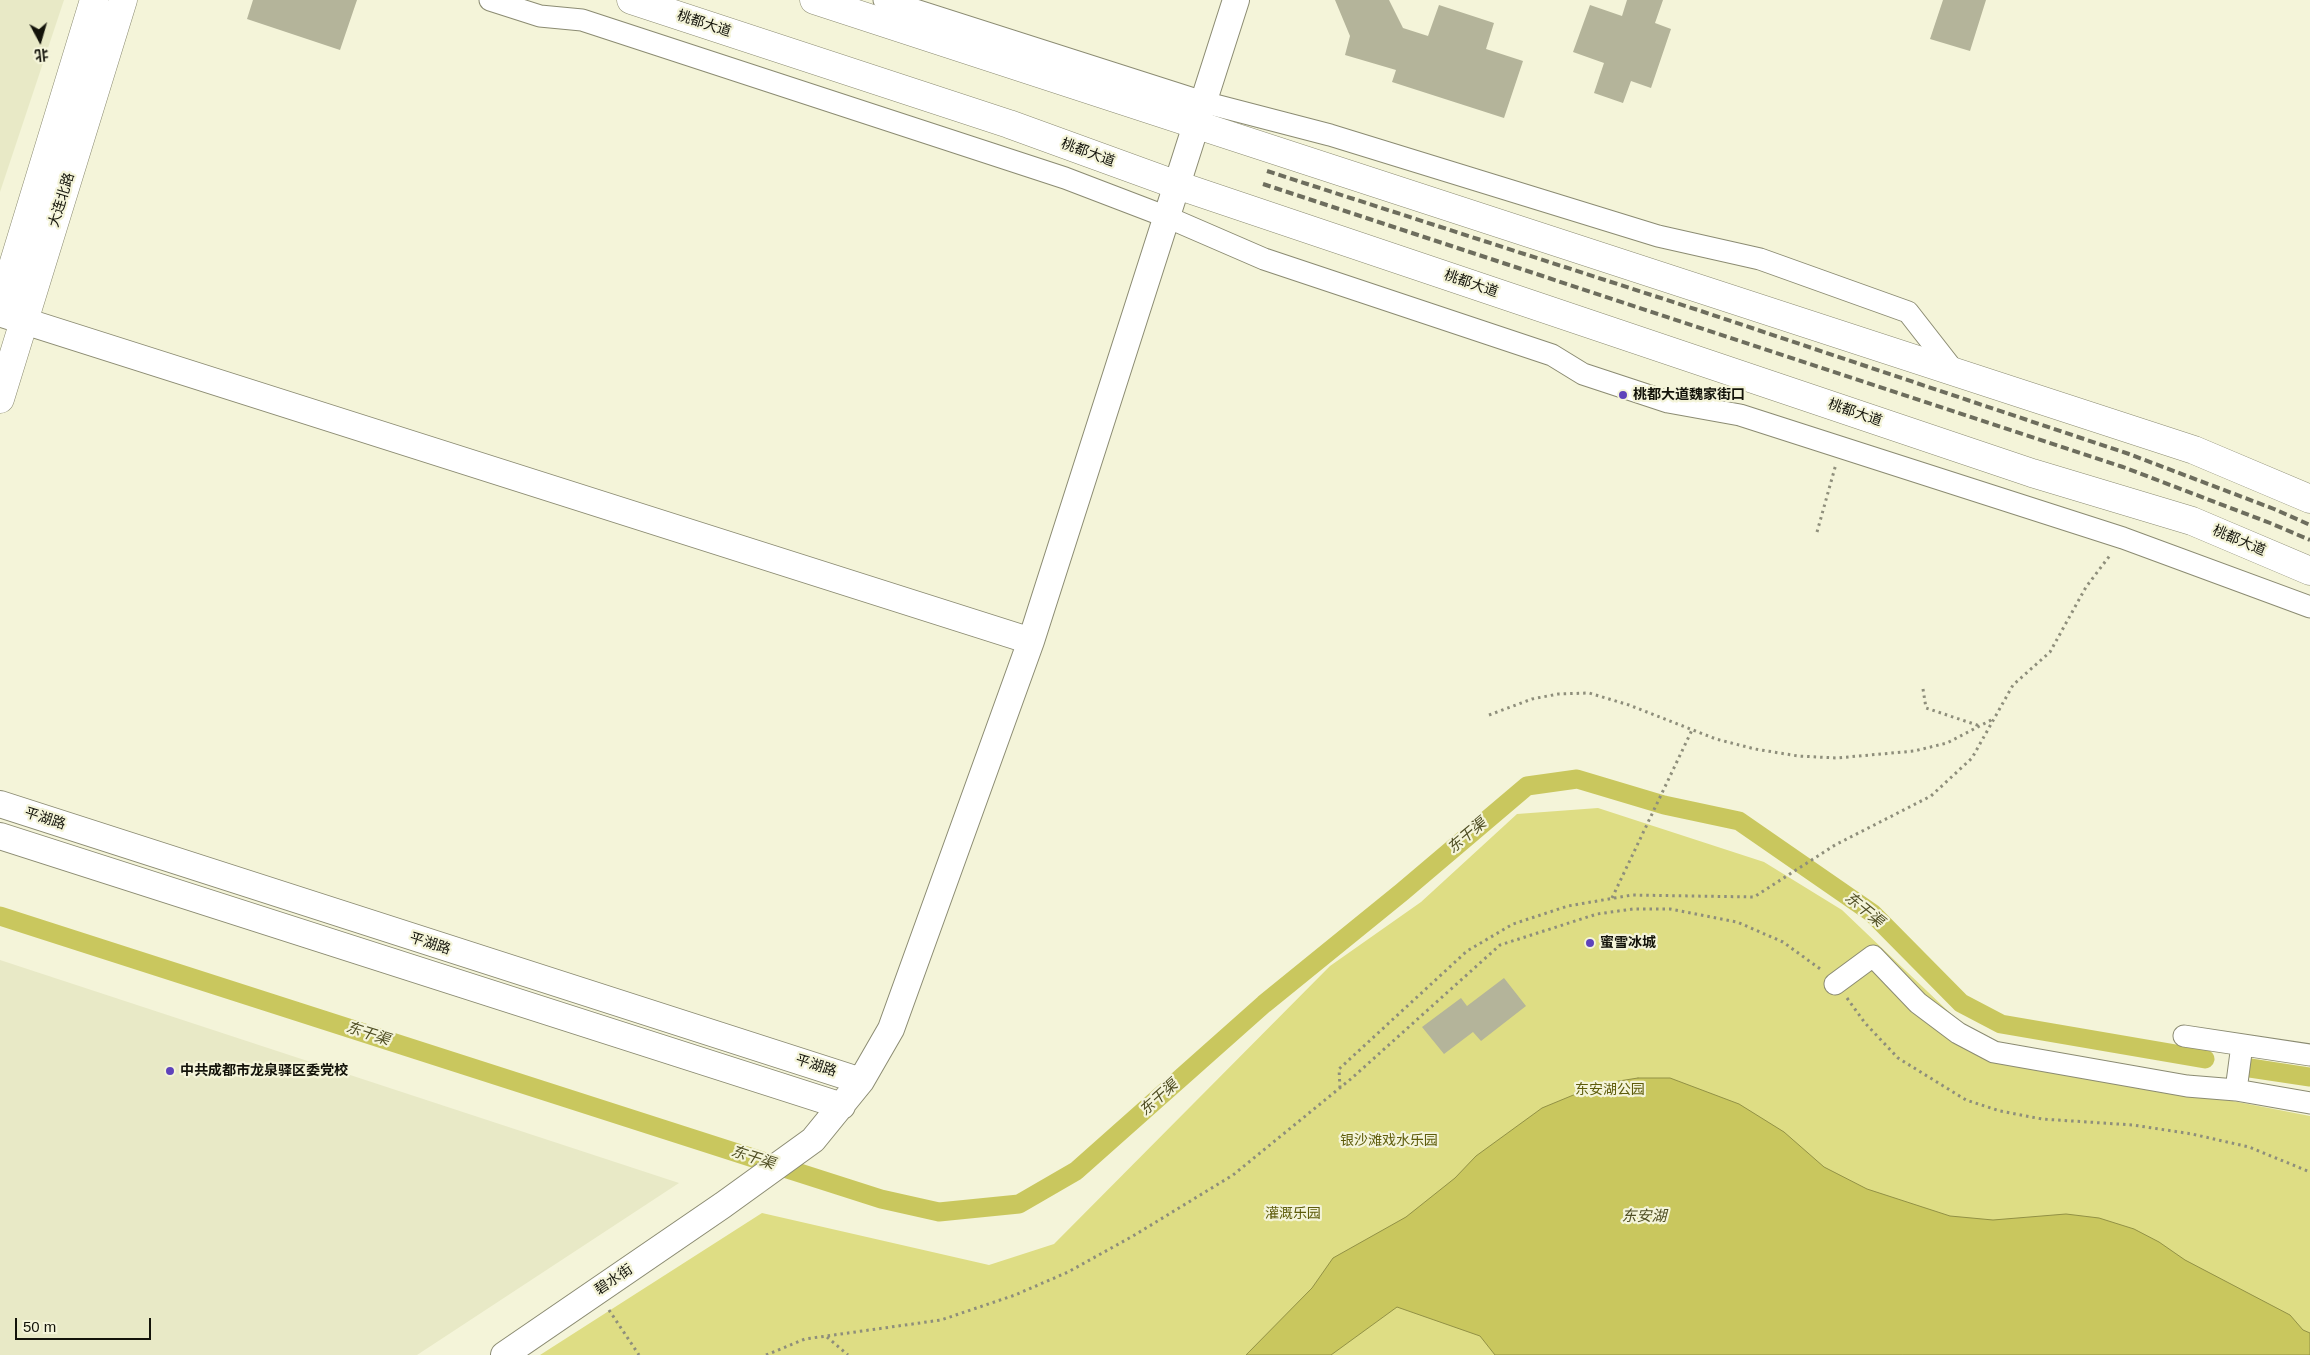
<!DOCTYPE html>
<html>
<head>
<meta charset="utf-8">
<style>
  body { margin:0 }
  #map { position:relative; width:2310px; height:1355px; overflow:hidden; background:#f4f4d9; font-family:Arial,"Noto Sans SC",sans-serif }
  canvas { display:block }
  .north { position:absolute; left:15px; top:15px; width:50px; height:50px; -webkit-text-stroke:4px #f4f4d9; paint-order:stroke; rotate:174deg; font-size:14px; font-weight:700; line-height:20px; text-align:center; color:#13130a }
  .north::after { content:''; display:block; margin:auto; width:18px; height:22px; background:#13130a; clip-path:polygon(50% 0,100% 100%,50% 72%,0 100%) }
  .scale { position:absolute; left:15px; top:1318px; width:136px; height:22px; box-sizing:border-box; border:2px solid #13130a; border-top:0; padding-left:6px; font-size:15px; line-height:18px; white-space:nowrap; color:#13130a; -webkit-text-stroke:4px #f4f4d9; paint-order:stroke }
</style>
</head>
<body>
<div id="map">
<canvas width="2310" height="1355"></canvas>
<div class="north">北</div>
<div class="scale">50 m</div>
</div>
<script>
const ctx = document.querySelector('canvas').getContext('2d');
ctx.lineJoin = 'round';
function fillPath(path, color) {
  ctx.fillStyle = color;
  ctx.fill(path, 'evenodd');
}
function toPath(rows) {
  const path = new Path2D();
  for (const r of rows) {
    path.moveTo(r[0], r[1]);
    for (let i = 2; i < r.length; i += 2) path.lineTo(r[i], r[i + 1]);
  }
  return path;
}
function strokePath(path, color, width, dash) {
  ctx.strokeStyle = color;
  ctx.lineWidth = width;
  ctx.lineCap = dash ? 'butt' : 'round';
  ctx.setLineDash(dash || []);
  ctx.stroke(path);
}
function drawText(font, color, halo, rows, align = 'center') {
  ctx.font = font + ' Arial,"Noto Sans SC",sans-serif';
  ctx.lineWidth = 4.5;
  ctx.setLineDash([]);
  ctx.textBaseline = 'middle';
  ctx.strokeStyle = halo;
  ctx.fillStyle = color;
  for (const [text, x, y, turn = 0] of rows) {
    ctx.save();
    ctx.translate(x, y);
    ctx.rotate((+turn || 0) * Math.PI / 180);
    ctx.textAlign = isNaN(turn) ? turn : align;
    if (halo) ctx.strokeText(text, 0, 0);
    ctx.fillText(text, 0, 0);
    ctx.restore();
  }
}
fillPath(toPath([
  [0,0,64,0,0,192],
  [0,960,679,1183,417,1355,0,1355]
]), '#e8e9c6');
fillPath(toPath([
  [1598,808,1764,862,1842,910,1971,1033,2119,1079,2310,1116,2310,1355,540,1355,762,1213,989,1265,1054,1244,1330,966,1421,902,1517,814]
]), '#dedd84');
const water = toPath([
  [1638,1078,1670,1078,1739,1104,1784,1132,1824,1167,1867,1189,1950,1216,1993,1220,2066,1214,2099,1218,2134,1229,2159,1242,2185,1260,2290,1315,2303,1330,2310,1333,2310,1355,1495,1355,1480,1336,1397,1307,1331,1355,1246,1355,1312,1288,1333,1258,1406,1217,1455,1178,1476,1156,1542,1108,1600,1084,1638,1078]
]);
fillPath(water, '#c9c75e');
strokePath(water, '#929145', 1);
strokePath(toPath([
  [0,916,781,1167,881,1199,939,1212,1019,1204,1076,1171,1264,1004,1402,892,1527,786,1577,779,1664,805,1739,821,1872,913,1961,1003,2001,1024,2205,1059],
  [2250,1068,2310,1077]
]), '#c9c75e', 19);
fillPath(toPath([
  [253,0,357,0,340,50,247,19],
  [1335,0,1389,0,1403,28,1428,36,1439,5,1494,23,1486,49,1523,61,1504,118,1392,82,1396,70,1345,55,1350,36],
  [1627,0,1663,0,1655,23,1671,29,1651,88,1631,81,1623,103,1594,93,1604,63,1573,52,1590,5,1622,16],
  [1943,0,1986,0,1970,51,1930,39],
  [1504,978,1526,1006,1481,1041,1473,1032,1444,1054,1422,1027,1461,998,1467,1006]
]), '#b4b49a');
const minor = toPath([
  [490,0,540,16,582,20,1065,178,1167,217,1264,259,1552,355,1583,374,1668,402,1740,415,2123,538,2310,607],
  [884,0,1203,102,1330,135,1658,236,1760,259,1908,312,1954,371],
  [1835,984,1873,956,1918,1003,1958,1033,1994,1052,2187,1086,2236,1090,2310,1103],
  [2184,1036,2310,1055],
  [2236,1090,2242,1045]
]);
const tertiary = toPath([
  [2,314,1031,641],
  [0,804,861,1081],
  [0,836,842,1106],
  [504,1355,723,1205,813,1140,861,1081,891,1029,1031,641,1236,0]
]);
const secondary = toPath([
  [631,0,1009,124,1177,185,2032,473,2192,521,2310,571],
  [814,0,2194,450,2310,499],
  [0,308,94,0],
  [0,399,123,0]
]);
strokePath(minor, '#8b8b72', 23);
strokePath(tertiary, '#8b8b72', 28);
strokePath(secondary, '#8b8b72', 29);
strokePath(toPath([
  [1817,532,1836,464],
  [1923,689,1926,708,1980,726],
  [1489,715,1532,699,1558,694,1589,693,1629,705,1716,739,1755,749,1798,756,1837,758,1914,751,1947,743,1993,719],
  [1612,898,1692,730],
  [1847,998,1865,1023,1898,1058,1966,1100,2000,1111,2042,1119,2133,1125,2192,1134,2249,1147,2310,1172],
  [1340,1088,1339,1069,1467,951,1513,924,1568,906,1632,895,1754,897,1835,845,1931,796,1972,758,2013,685,2050,652,2086,587,2111,554],
  [609,1310,639,1355],
  [827,1337,848,1355],
  [766,1355,805,1339,941,1320,1015,1295,1068,1272,1133,1236,1233,1175,1352,1078,1500,945,1597,914,1633,909,1670,909,1737,922,1783,942,1823,971]
]), '#8e8e7b', 3, [2.5, 4]);
strokePath(minor, '#fff', 21);
strokePath(tertiary, '#fff', 26);
strokePath(secondary, '#fff', 28);
strokePath(toPath([
  [1267,171,1698,310,2129,454,2274,509,2310,525],
  [1263,184,2123,467,2270,523,2310,540]
]), '#6d6d5d', 4, [8, 4]);
for (const [x, y, r, color] of [
  [1623,395,5,"#5e43bb"],
  [1590,943,5,"#5e43bb"],
  [170,1071,5,"#5e43bb"]
]) {
  const dot = new Path2D();
  dot.arc(x, y, r, 0, 2 * Math.PI);
  ctx.fillStyle = color;
  ctx.fill(dot);
  strokePath(dot, '#f4f4d9', 2);
}
drawText('14px', '#13130a', '#f4f4d9', [
  ["桃都大道",704,24,18],
  ["桃都大道",1088,153,20],
  ["大连北路",62,200,-73],
  ["桃都大道",1471,284,19],
  ["桃都大道",1855,413,19],
  ["桃都大道",2239,541,23],
  ["平湖路",45,819,18],
  ["平湖路",430,944,18],
  ["平湖路",816,1066,18],
  ["碧水街",614,1280,-34]
]);
drawText('bold 14px', '#13130a', '#f4f4d9', [
  ["桃都大道魏家街口",1633,395],
  ["蜜雪冰城",1600,943],
  ["中共成都市龙泉驿区委党校",180,1071]
], 'left');
drawText('14px', '#5d5b0a', '#f4f4d9', [
  ["东安湖公园",1610,1090],
  ["银沙滩戏水乐园",1389,1141],
  ["灌溉乐园",1293,1214]
]);
drawText('italic 15px', '#4f4e23', '#f4f4d9', [
  ["东干渠",1467,836,-40],
  ["东干渠",1864,910,39],
  ["东干渠",368,1034,18],
  ["东干渠",1159,1098,-42],
  ["东干渠",753,1158,18],
  ["东安湖",1644,1217]
]);
</script>
</body>
</html>
